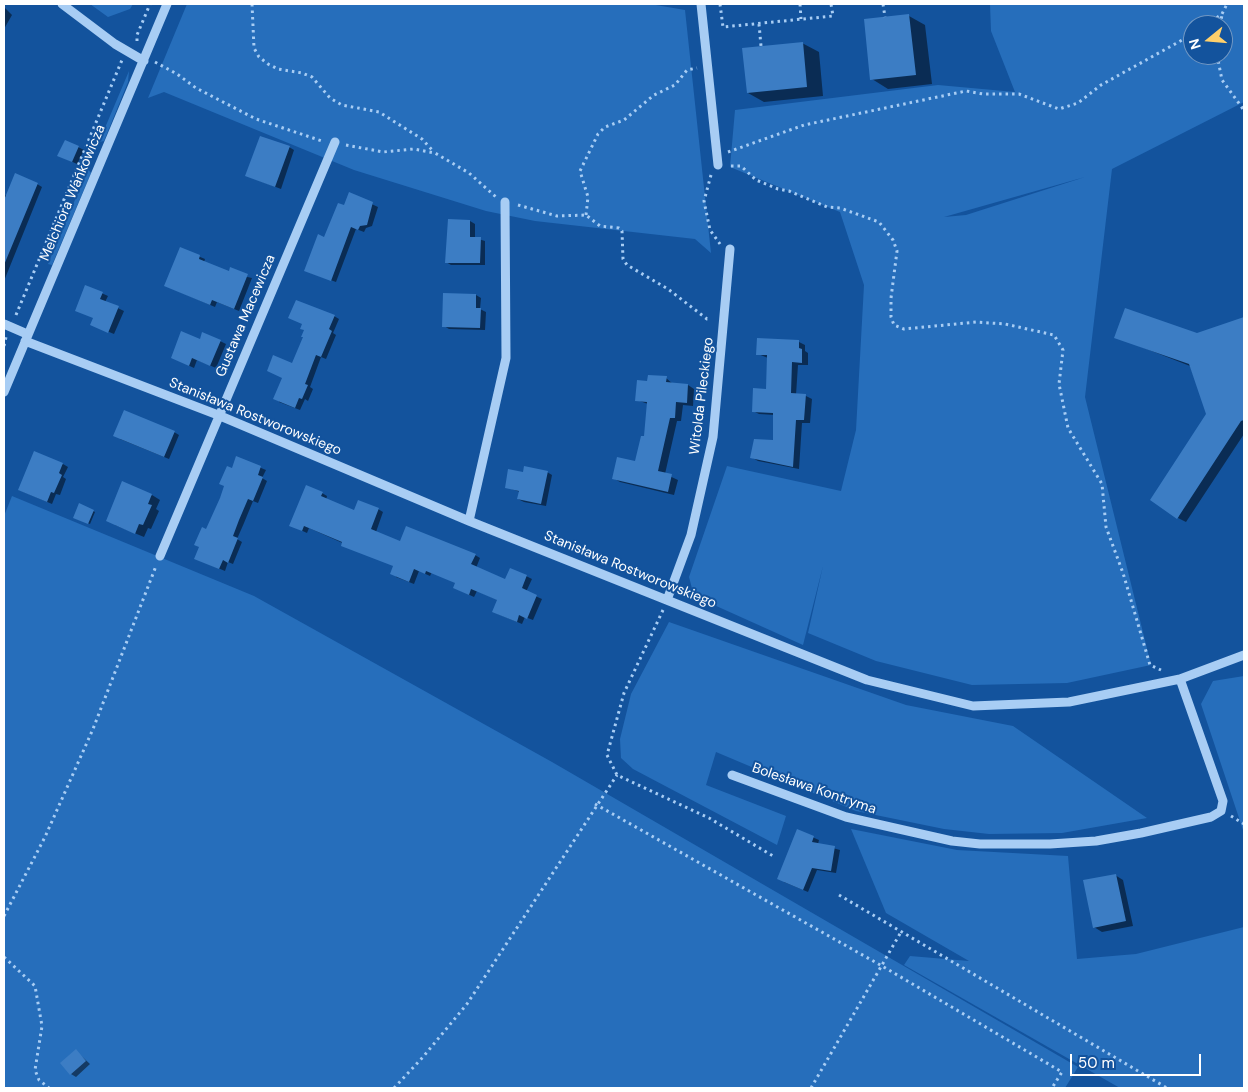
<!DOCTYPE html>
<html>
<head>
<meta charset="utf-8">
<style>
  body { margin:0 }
  #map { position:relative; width:1248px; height:1092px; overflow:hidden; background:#13539d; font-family:"DM Sans",sans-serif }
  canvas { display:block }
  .frame { position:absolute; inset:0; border:5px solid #fff; pointer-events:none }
  .north { position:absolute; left:1183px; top:15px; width:50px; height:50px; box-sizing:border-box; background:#13539d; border:1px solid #7198c4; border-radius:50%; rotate:253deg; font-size:14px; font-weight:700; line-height:20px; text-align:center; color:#fff }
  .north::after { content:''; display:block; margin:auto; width:18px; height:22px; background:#ffd06b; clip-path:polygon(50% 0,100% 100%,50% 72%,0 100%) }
  .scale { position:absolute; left:1070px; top:1054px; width:131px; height:22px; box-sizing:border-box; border:2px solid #fff; border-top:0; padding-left:6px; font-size:15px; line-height:18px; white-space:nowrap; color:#fff; -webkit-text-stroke:4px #13539d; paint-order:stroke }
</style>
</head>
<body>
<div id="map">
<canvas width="1248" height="1092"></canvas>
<div class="frame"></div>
<div class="north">N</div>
<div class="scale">50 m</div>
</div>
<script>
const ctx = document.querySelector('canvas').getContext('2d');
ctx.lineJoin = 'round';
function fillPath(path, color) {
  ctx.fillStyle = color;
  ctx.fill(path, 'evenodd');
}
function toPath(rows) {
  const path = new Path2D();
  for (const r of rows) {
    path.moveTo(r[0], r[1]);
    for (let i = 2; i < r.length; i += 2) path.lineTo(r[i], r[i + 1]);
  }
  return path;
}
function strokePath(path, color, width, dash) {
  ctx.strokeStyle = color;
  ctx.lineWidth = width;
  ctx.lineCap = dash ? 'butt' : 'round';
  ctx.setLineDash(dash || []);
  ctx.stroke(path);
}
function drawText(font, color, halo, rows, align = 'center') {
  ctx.font = font + ' "DM Sans",sans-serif';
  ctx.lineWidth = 4;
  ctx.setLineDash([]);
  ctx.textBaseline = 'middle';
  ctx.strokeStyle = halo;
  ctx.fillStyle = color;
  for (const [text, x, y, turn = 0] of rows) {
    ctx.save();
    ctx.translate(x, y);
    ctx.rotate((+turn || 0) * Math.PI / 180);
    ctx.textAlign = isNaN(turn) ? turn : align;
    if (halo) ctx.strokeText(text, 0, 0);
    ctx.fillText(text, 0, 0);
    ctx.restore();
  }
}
fillPath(toPath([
  [90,4,133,4,130,9,108,17],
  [187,4,650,4,685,10,711,253,695,239,535,221,486,211,354,170,164,92,148,98],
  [990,4,1244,4,1244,102,1112,169,1085,397,1151,665,1067,683,972,685,876,661,808,633,823,566,803,645,694,596,689,577,727,466,841,491,856,430,864,285,840,212,730,167,735,110,938,85,1015,92,991,31],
  [1193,25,1223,25,1223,55,1193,55],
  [1085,177,966,215,944,217],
  [129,71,128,82,104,141,99,142],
  [88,169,91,173,52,265,48,264],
  [12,496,254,596,552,762,1078,1067,1065,1088,4,1088,4,516],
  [669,622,906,705,1013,726,1147,818,1062,833,989,834,944,829,856,811,716,752,706,785,786,816,777,845,633,769,621,758,620,739,631,694],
  [1244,676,1244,833,1201,704,1213,681],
  [851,829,957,850,1068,856,1077,959,1136,954,1244,927,1244,1088,1120,1088,904,965,910,956,969,961,886,913]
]), '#266ebb');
fillPath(toPath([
  [4,7,12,15,4,29],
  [909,16,925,25,932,84,888,89,872,79],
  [802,43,819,52,823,96,764,102,748,93],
  [78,147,84,150,77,164,64,158],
  [289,147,294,150,281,189,247,176],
  [37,184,42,187,4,281,4,195,7,196],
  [350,194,378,207,372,226,366,228,364,232,356,229,336,282,311,273,324,238,344,207],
  [470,221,475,224,475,238,485,241,485,265,451,265,446,262],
  [181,249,205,259,204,262,229,273,252,278,239,311,217,302,215,307,166,286],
  [86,286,108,296,105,302,124,311,114,334,97,327],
  [476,295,481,298,480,309,486,312,485,330,449,329,444,326],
  [334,316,339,319,333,333,336,335,326,359,321,357,310,387,313,389,308,401,305,399,300,410,279,402,292,365],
  [1244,318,1244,434,1186,522,1178,518,1208,415,1190,366,1116,337,1197,335],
  [200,341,220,341,226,344,216,368,197,360,194,368,177,360],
  [799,342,805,345,805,351,808,353,808,365,798,365,796,395,806,396,812,399,810,423,802,423,799,469,758,461,751,457,774,441,775,415,759,414,753,411,767,390,768,358,758,354],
  [666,378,673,384,688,385,694,389,693,406,683,405,681,421,677,421,665,474,678,480,674,495,620,482,613,478,636,463,645,438,648,404,637,400,649,382],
  [174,432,179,435,169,459,120,439],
  [237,458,266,470,262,478,267,481,258,503,253,501,244,523,237,539,242,542,233,564,228,562,225,571,201,561,207,531],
  [63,464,68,467,63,477,66,479,60,495,56,494,52,504,19,490],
  [547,472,552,475,546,506,524,502,518,499,520,492,506,487,524,473],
  [322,493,327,496,326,500,355,512,378,509,383,512,376,532,401,542,475,555,480,558,476,568,506,580,526,576,532,579,526,592,542,599,533,620,525,617,522,624,498,614,498,600,477,591,474,597,459,590,456,583,432,572,430,576,419,571,414,584,396,577,394,566,309,528,307,533,296,528],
  [152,495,160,500,156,509,159,511,151,529,148,528,144,537,115,525],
  [93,511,95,512,90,524,77,519],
  [798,831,819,840,818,844,840,850,836,873,817,870,808,892,784,882],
  [1115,875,1123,880,1133,926,1102,932,1094,927],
  [76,1051,90,1064,76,1077,71,1074]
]), '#0007');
fillPath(toPath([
  [909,14,916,75,870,80,864,19],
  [803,42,807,87,747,93,742,48],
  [260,136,290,146,275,187,245,176],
  [65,140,79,146,72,162,57,156],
  [15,173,38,183,4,265,4,200],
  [349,192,373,202,367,225,360,226,358,230,351,227,331,281,304,271,318,234,324,237,338,203,344,205],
  [448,219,470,220,470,237,481,237,480,263,445,263],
  [180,247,200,255,199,259,229,271,230,267,248,274,234,309,212,300,210,305,164,286],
  [85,285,103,292,100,299,119,306,108,333,90,325,93,318,75,311],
  [443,293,476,294,476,308,481,308,480,328,442,327],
  [296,300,335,315,329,329,332,331,321,357,316,355,305,384,308,385,302,399,299,398,295,408,273,399,282,378,267,371,273,355,292,363,303,337,301,337,304,330,300,329,302,324,288,318],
  [1125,308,1197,333,1244,317,1244,420,1241,421,1177,519,1150,500,1206,414,1189,364,1114,338],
  [181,331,200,339,202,332,221,340,210,366,192,358,189,366,171,358],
  [757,338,799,340,799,348,802,349,802,363,792,362,791,393,806,394,804,420,796,420,793,467,750,458,754,439,773,440,773,413,752,412,753,388,766,389,767,355,756,355],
  [648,375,667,376,666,382,688,384,687,403,676,402,675,418,670,418,658,471,672,474,668,492,612,479,617,457,635,461,641,436,644,436,647,402,635,401,637,380,647,381],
  [124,410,175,431,164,457,113,436],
  [34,451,63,463,59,473,62,475,54,493,51,492,47,502,18,490],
  [236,456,261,466,258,475,263,477,253,501,248,499,239,520,233,536,238,538,228,563,223,560,219,569,194,559,199,547,194,545,202,527,206,529,220,498,224,486,219,484,227,466,232,468],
  [524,466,548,471,541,504,517,499,519,491,505,488,508,469,523,472],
  [122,481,152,494,148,504,152,505,143,525,139,524,135,534,106,521],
  [306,485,323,492,321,496,354,510,358,500,379,508,371,529,400,541,406,526,476,554,471,564,505,579,510,568,527,575,522,588,537,595,527,619,519,615,517,622,492,612,497,600,471,589,469,595,453,588,455,583,426,571,425,574,414,569,409,582,390,574,393,566,341,546,342,542,304,526,302,531,289,526],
  [79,503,94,510,88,524,73,518],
  [797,829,814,836,812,842,835,846,831,871,812,868,803,890,777,879],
  [1116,874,1126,921,1093,928,1083,880],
  [76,1049,86,1061,70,1075,60,1063]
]), '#3c7dc4');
strokePath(toPath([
  [252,4,254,48,259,57,268,64,278,69,302,73,312,77,330,98,342,105,379,112,422,139,434,152],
  [720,4,723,27,833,16,831,4],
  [800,4,801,19],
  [883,4,885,17],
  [759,24,761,46],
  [1206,25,1222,14,1227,4],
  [1220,25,1222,15],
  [137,41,137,35,150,4],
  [1217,55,1222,80,1243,109],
  [155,62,177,74,196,88,256,119,322,141],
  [346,145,383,152,414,149,435,153,469,173,496,197],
  [728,152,804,125,966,91,983,94,1019,94,1059,109,1078,103,1101,85,1193,34],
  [731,166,741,166,756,180,778,189,789,191,827,207,840,208,879,222,893,240,897,251,891,298,891,317,894,325,904,329,976,322,1005,324,1054,335,1063,350,1059,384,1068,428,1102,484,1106,527,1123,573,1150,665,1161,670],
  [711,175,704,201,710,230,720,244],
  [518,205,557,216,586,215,600,226,619,228,622,231,623,259,627,265,668,289,707,319,711,319],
  [586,215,588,197,580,171,598,134,605,127,624,120,654,95,675,85,687,70,697,68],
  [16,315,122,60],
  [4,346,6,337],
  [663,610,624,693,607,755,617,775,709,818,773,856],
  [595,804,882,966,1062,1072,1052,1088],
  [1231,816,1244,824],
  [839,895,1167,1088],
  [4,916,45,837,93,729,156,566],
  [4,957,35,986,42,1026,35,1070,39,1080,49,1088],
  [394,1088,423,1057,467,1004,617,775],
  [811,1088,901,932]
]), '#a8cdf4', 3, [2.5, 4]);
strokePath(toPath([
  [62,4,115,44,144,61],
  [701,4,718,165],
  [4,324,27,334],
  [25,341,218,415,469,521,867,680,973,706,1069,702,1180,679,1244,655],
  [4,392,167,4],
  [469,521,506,358,505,202],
  [160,556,335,142],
  [667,600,691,535,713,437,730,249],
  [732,775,846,817,952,841,980,844,1050,844,1096,841,1141,833,1211,817,1221,811,1223,801,1180,679]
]), '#a8cdf4', 9);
drawText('14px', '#fff', '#13539d', [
  ["Melchiora Wańkowicza",73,193,-67],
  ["Gustawa Macewicza",246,316,-67],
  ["Witolda Pileckiego",702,396,-83],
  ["Stanisława Rostworowskiego",255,417,22],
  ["Stanisława Rostworowskiego",630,570,22],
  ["Bolesława Kontryma",814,789,19]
]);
</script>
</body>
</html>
